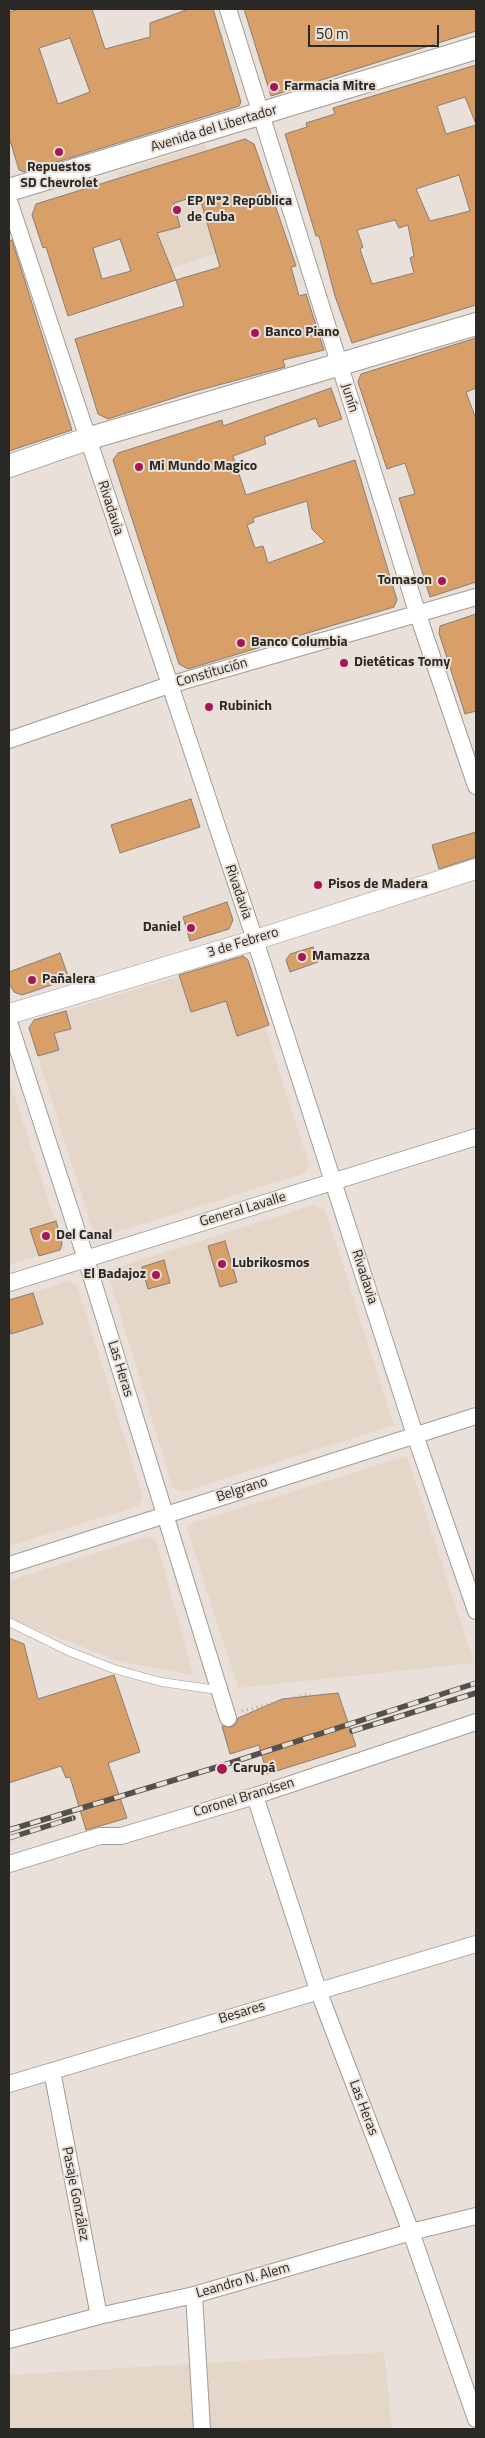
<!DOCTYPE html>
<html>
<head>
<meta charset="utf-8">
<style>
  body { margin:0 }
  #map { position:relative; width:485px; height:2438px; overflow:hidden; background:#e9e1d9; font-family:"Titillium Web",sans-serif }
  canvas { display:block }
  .frame { position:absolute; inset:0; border:10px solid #2a2824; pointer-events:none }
  .scale { position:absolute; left:308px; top:25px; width:131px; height:22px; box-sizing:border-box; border:2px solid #2a2824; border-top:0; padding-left:6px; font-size:15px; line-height:18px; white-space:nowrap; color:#2a2824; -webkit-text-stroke:4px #e9e1d9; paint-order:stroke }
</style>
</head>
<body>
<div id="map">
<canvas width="485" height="2438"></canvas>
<div class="frame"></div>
<div class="scale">50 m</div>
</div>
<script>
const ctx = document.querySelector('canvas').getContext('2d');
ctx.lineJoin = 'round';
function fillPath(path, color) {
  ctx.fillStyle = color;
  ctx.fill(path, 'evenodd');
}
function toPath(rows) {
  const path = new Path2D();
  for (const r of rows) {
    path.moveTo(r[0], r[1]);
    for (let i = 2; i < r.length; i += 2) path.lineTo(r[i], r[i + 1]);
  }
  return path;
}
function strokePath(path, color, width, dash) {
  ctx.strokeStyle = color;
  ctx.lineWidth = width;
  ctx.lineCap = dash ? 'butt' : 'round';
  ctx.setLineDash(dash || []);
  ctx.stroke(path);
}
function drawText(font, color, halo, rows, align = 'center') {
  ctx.font = font + ' "Titillium Web",sans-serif';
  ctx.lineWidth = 4;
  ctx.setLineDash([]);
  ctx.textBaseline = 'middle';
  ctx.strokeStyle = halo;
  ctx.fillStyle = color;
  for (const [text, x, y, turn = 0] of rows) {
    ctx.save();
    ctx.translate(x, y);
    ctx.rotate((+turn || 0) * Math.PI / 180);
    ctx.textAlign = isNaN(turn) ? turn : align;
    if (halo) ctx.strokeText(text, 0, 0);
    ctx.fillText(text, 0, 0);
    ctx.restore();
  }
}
fillPath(toPath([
  [205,144,237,247,150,275,117,173],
  [243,957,309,1165,305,1173,101,1237,94,1234,29,1028,34,1020],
  [9,1080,64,1248,9,1265],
  [314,1205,325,1210,394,1425,182,1492,173,1488,109,1277,115,1268],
  [69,1281,77,1285,143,1497,138,1506,9,1546,9,1300],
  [407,1456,474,1663,238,1688,187,1528,192,1523],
  [148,1536,156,1540,193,1675,118,1661,9,1618,9,1581],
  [384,2352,392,2429,9,2429,9,2375]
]), '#e4d6c8');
const building = toPath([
  [20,9,92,9,105,49,150,37,150,23,189,9,213,9,241,102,239,106,24,172,19,170,9,137,9,12,20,9],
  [70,38,90,92,58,104,39,48,70,38],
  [244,9,476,9,476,31,271,96,244,9],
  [476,65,476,124,465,97,437,106,446,134,476,125,476,305,352,343,335,296,319,236,316,236,285,134,307,127,306,123,335,114,333,108,476,65],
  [459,175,470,211,430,221,416,189,459,175],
  [395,220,399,228,408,225,414,256,410,258,414,273,372,284,360,249,363,247,357,230,395,220],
  [245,139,254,144,296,266,291,267,299,296,306,294,324,350,283,360,285,367,189,393,108,419,98,414,75,339,184,306,176,280,68,316,46,247,43,248,32,215,36,204,245,139],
  [199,195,220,267,176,280,157,233,180,227,174,203,199,195],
  [120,239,131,271,102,279,93,248,120,239],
  [12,240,72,430,9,451,9,241,12,240],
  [476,338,476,388,466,392,476,419,476,582,430,597,399,498,415,494,405,463,387,469,358,382,361,374,476,338],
  [331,388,342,419,319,427,316,418,264,437,266,444,233,456,246,495,355,460,397,600,394,607,188,669,179,664,113,460,118,453,222,420,223,426,331,388],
  [307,501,312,529,325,542,268,563,263,546,255,548,247,525,254,522,253,518,307,501],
  [476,614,476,711,465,714,439,633,440,626,476,614],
  [191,799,200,827,120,853,111,825,191,799],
  [476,832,476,857,439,869,432,845,476,832],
  [227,902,233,920,229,929,190,941,183,917,227,902],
  [313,947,318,962,290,972,286,960,290,954,313,947],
  [60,953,69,979,22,995,14,992,9,983,9,972,60,953],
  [243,956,248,960,269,1025,237,1036,226,1001,191,1012,179,975,243,956],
  [66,1011,71,1029,54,1033,59,1050,38,1056,29,1028,34,1020,66,1011],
  [56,1221,62,1243,60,1250,39,1256,30,1229,56,1221],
  [225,1241,237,1282,220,1287,208,1246,225,1241],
  [164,1260,170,1283,148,1289,142,1267,164,1260],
  [33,1293,43,1324,11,1334,9,1326,9,1300,33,1293],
  [9,1638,24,1644,38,1699,114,1675,140,1752,108,1763,127,1818,86,1830,70,1777,66,1778,61,1766,9,1783,9,1638],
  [338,1693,356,1746,267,1774,259,1745,230,1754,222,1726,231,1727,236,1724,238,1718,282,1699,338,1693]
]);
fillPath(building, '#d89f68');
strokePath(building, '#857d76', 1);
const service = toPath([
  [9,1622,68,1651,114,1669,161,1682,218,1690]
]);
const minor = toPath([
  [228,9,418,615,476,786],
  [9,201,255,940,415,1435,476,1611],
  [9,740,169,685,476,597],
  [9,1022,86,1259,228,1718],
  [9,1283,476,1137],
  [9,1565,476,1416],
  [255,1796,318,1990,411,2232,476,2419],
  [9,1864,100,1836,121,1836,255,1796,476,1722],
  [52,2071,99,2316],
  [9,2084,476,1944],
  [194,2295,202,2429],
  [9,2340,99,2316,194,2295,411,2232,476,2216]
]);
const tertiary = toPath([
  [9,1014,255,940,476,869]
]);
const secondary = toPath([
  [9,190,476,48],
  [9,466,87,439,476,324]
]);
strokePath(service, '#a39c94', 9);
strokePath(minor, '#a39c94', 18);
strokePath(tertiary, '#a39c94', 21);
strokePath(secondary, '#a39c94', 24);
strokePath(toPath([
  [242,1711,309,1694,311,1701,296,1705]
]), '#afa9a2', 3, [1, 4]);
strokePath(service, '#fff', 8);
strokePath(minor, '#fff', 16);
strokePath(tertiary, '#fff', 20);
strokePath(secondary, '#fff', 22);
const rail = toPath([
  [352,1731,476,1693],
  [9,1830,224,1765,476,1683],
  [9,1838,73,1818]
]);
strokePath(rail, '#54514c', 5.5);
strokePath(rail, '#e9e1d9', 4, [11]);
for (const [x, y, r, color] of [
  [274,87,5,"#a71756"],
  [59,152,5,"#a71756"],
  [177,210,5,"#a71756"],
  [255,333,5,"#a71756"],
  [139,467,5,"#a71756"],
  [442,581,5,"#a71756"],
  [241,643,5,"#a71756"],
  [344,663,5,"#a71756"],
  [209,707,5,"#a71756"],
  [318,885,5,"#a71756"],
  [191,928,5,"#a71756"],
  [302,957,5,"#a71756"],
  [32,980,5,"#a71756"],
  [46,1236,5,"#a71756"],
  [222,1264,5,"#a71756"],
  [156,1275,5,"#a71756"],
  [222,1769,6,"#a71756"]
]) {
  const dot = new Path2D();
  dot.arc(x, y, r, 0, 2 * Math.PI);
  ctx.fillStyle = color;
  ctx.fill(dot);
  strokePath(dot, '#e9e1d9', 2);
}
drawText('bold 14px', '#2a2824', '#e9e1d9', [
  ["Farmacia Mitre",284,87],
  ["Repuestos",59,168,"center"],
  ["SD Chevrolet",59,184,"center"],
  ["EP Nº2 República",187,202],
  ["de Cuba",187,218],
  ["Banco Piano",265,333],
  ["Mi Mundo Magico",149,467],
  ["Tomason",432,581,"right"],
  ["Banco Columbia",251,643],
  ["Dietéticas Tomy",354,663],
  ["Rubinich",219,707],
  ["Pisos de Madera",328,885],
  ["Daniel",181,928,"right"],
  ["Mamazza",312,957],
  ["Pañalera",42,980],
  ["Del Canal",56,1236],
  ["Lubrikosmos",232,1264],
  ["El Badajoz",146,1275,"right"],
  ["Carupá",233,1769]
], 'left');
drawText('14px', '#2a2824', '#e9e1d9', [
  ["Avenida del Libertador",214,129,-17],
  ["Junín",349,398,72],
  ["Rivadavia",110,508,72],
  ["Constitución",212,673,-16],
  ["Rivadavia",238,892,71],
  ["3 de Febrero",243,943,-17],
  ["General Lavalle",243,1210,-17],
  ["Rivadavia",364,1277,72],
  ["Las Heras",120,1369,73],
  ["Belgrano",242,1490,-18],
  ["Coronel Brandsen",244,1798,-17],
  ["Besares",242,2013,-17],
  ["Las Heras",363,2108,69],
  ["Pasaje González",75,2194,79],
  ["Leandro N. Alem",243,2281,-16]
]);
</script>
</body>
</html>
